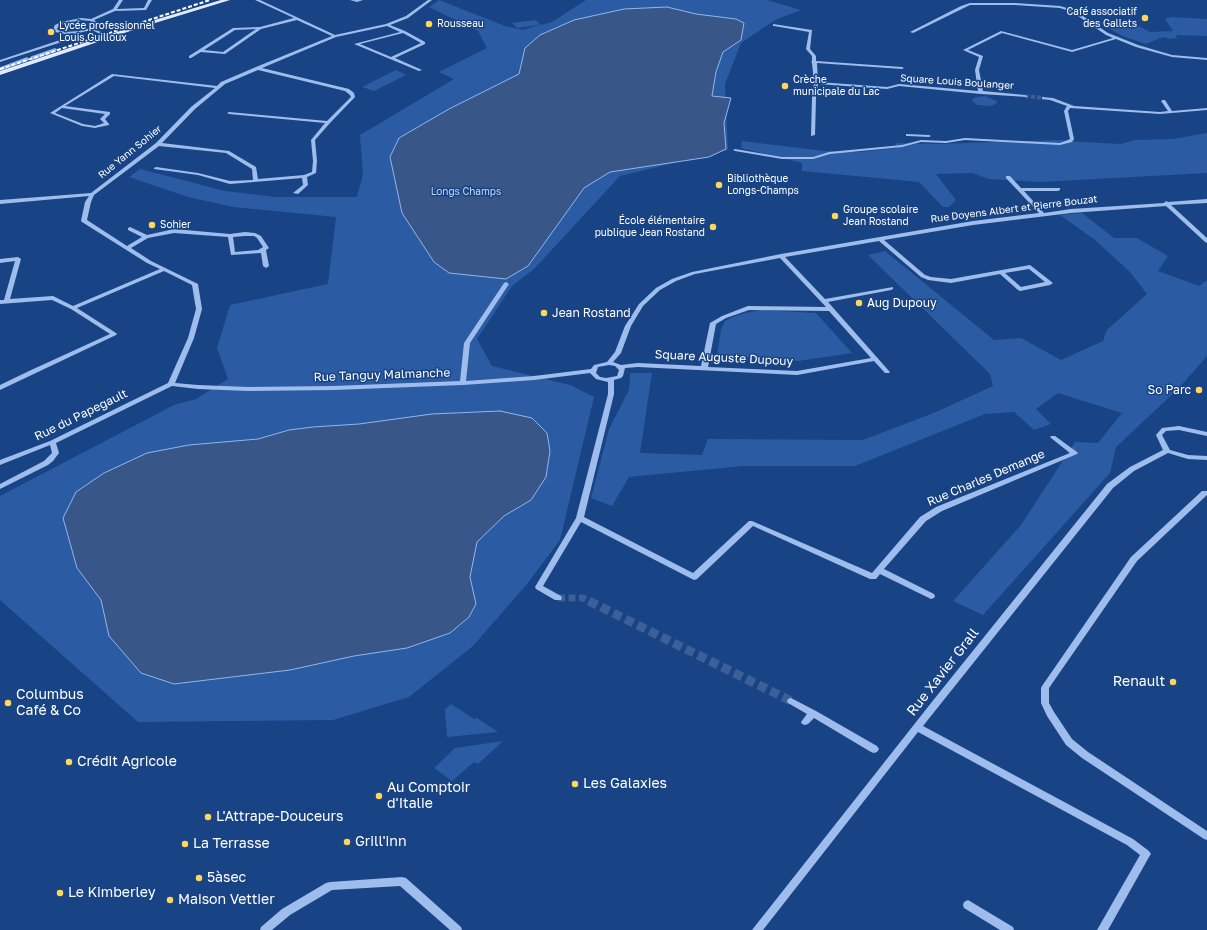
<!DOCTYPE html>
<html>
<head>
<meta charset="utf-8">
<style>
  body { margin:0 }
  canvas { display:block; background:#184384 }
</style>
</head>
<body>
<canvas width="1207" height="930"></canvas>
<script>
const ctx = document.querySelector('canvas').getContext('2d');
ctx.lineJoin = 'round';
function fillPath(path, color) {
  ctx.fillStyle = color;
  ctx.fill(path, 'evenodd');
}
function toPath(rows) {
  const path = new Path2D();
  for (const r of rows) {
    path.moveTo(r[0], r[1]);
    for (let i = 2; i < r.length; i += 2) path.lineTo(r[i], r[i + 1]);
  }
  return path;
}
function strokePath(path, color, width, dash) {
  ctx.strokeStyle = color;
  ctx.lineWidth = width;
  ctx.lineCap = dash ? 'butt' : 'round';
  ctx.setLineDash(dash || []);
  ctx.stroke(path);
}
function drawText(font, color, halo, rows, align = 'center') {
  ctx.font = font + ' "Golos Text",sans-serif';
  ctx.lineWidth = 3;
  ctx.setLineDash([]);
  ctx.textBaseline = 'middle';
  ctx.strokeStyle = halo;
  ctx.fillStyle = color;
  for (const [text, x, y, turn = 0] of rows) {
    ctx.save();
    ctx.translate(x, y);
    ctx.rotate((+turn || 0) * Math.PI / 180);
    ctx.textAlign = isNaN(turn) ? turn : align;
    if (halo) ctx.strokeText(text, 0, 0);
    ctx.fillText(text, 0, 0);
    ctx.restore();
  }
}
fillPath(toPath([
  [439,0,505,26,523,30,539,25,517,28,512,23,535,20,541,25,552,22,586,0,767,0,801,10,775,20,741,43,725,84,728,150,620,176,534,269,512,286,477,339,492,366,570,385,594,397,560,540,527,584,473,646,409,697,333,720,138,722,0,600,0,496,174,405,196,399,228,379,217,348,230,305,328,284,336,217,233,207,188,197,129,177,140,169,225,191,276,197,357,197,363,174,360,135,454,79,439,72,487,48,478,31,429,7],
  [500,411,532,418,547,433,531,500,504,516,477,542,470,577,476,604,469,617,450,633,407,648,354,656,290,670,174,684,141,673,109,636,101,600,147,453,189,445,258,439,289,430,313,427,359,424,432,414],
  [1171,17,1207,19,1207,36,1176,35,1177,38,1170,39,1163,37,1146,44,1123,36,1099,23,1127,20,1150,32,1173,31,1165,19],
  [396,70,406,75,374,91,362,87],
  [985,96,997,101,997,103,991,106,977,105,971,100,975,98,975,97],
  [1207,133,1207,173,1040,182,989,179,972,173,936,174,956,200,949,207,943,207,919,182,802,171,802,163,741,148,742,141,824,151,860,152,897,148,895,143,937,144,1060,140,1080,142,1121,144,1135,140,1173,139],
  [1082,213,1114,238,1137,238,1168,256,1158,271,1199,286,1207,280,1207,356,1178,389,1116,447,1110,473,983,615,953,601,1021,525,1075,442,1098,443,1122,413,1058,393,1036,409,1051,424,1034,430,1014,412,985,414,855,466,743,466,629,477,612,506,591,498,609,429,629,390,630,373,652,373,640,453,702,455,708,439,863,440,936,412,993,386,990,374,868,255,885,251,994,340,1021,338,1061,360,1103,341,1107,330,1147,294,1130,272,1095,240,1060,215],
  [761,310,816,313,852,353,798,361,717,355,721,330,725,321,733,317,745,313],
  [451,704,474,719,477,718,498,732,447,737,445,709],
  [503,741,478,764,474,762,452,781,434,768,455,748]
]), '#2b5ba3');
const water = toPath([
  [667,7,696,14,736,19,744,23,741,40,723,52,716,72,712,96,731,98,724,123,726,149,709,157,610,172,584,188,528,266,506,279,449,273,434,262,402,213,390,157,399,138,449,109,519,74,525,48,540,35,574,20,624,9,667,7],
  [500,411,532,418,547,433,550,451,546,477,531,500,504,516,477,542,470,577,476,604,469,617,450,633,407,648,354,656,290,670,174,684,141,673,109,636,101,600,77,568,63,518,76,492,104,473,147,453,189,445,258,439,289,430,313,427,359,424,432,414,500,411]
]);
fillPath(water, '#385788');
strokePath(water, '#90b8ef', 1);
strokePath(toPath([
  [32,58,55,50],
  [0,69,27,59]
]), '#90b8ef', 3.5);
strokePath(toPath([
  [1025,96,1044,98]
]), '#3b5f96', 4, [4, 2]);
strokePath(toPath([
  [558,598,583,598,591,602]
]), '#3b5f96', 7, [7, 3.5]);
strokePath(toPath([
  [589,601,791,701]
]), '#3b5f96', 9, [9, 4.5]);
fillPath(toPath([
  [119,0,123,0,117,9,144,8,148,0,152,0,146,10,115,11,94,20,99,24,94,29,110,36,110,38,108,38,92,30,78,33,78,35,71,39,0,62,0,60,69,37,75,33,65,34,55,32,53,29,55,25,61,22,81,18,91,19,113,9,119,0],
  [81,20,90,21,95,24,91,28,79,31,65,32,58,30,57,29,58,27,63,24,81,20],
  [255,0,260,0,335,35,386,24,406,16,428,0,432,0,408,18,390,25,405,31,425,42,425,44,395,58,422,70,419,71,354,44,400,32,387,26,336,37,262,68,349,89,354,93,355,97,330,123,315,140,317,161,316,173,307,177,308,185,298,194,293,193,303,185,302,178,230,184,198,175,154,169,154,168,156,167,198,173,230,181,253,180,252,169,226,153,159,146,94,195,91,202,87,220,127,246,142,237,128,230,128,228,130,227,147,235,174,229,230,234,245,232,255,233,261,236,269,248,266,250,269,266,266,268,263,266,261,253,231,255,228,237,174,233,148,238,131,248,151,261,198,284,202,309,194,338,175,383,198,385,248,387,334,386,460,381,464,343,504,283,506,282,509,284,470,343,466,381,534,376,591,369,594,365,607,362,615,352,625,326,639,304,656,288,672,279,692,272,781,254,973,221,1039,213,1006,178,1006,176,1010,176,1021,188,1060,188,1060,190,1058,191,1024,191,1044,213,1071,209,1164,203,1166,201,1168,202,1207,199,1207,203,1171,205,1207,238,1207,243,1205,242,1166,206,1071,213,973,225,884,240,925,275,931,277,951,279,1030,265,1053,283,1050,285,1020,291,1018,290,1000,274,951,283,928,280,921,277,879,241,785,257,825,299,893,287,893,289,891,290,828,302,889,371,890,372,889,373,885,373,874,361,797,375,638,367,625,368,623,376,621,378,614,380,614,394,584,517,693,573,749,521,752,521,872,573,920,517,936,507,1070,453,1051,438,1050,437,1051,436,1055,436,1077,452,1078,453,1077,454,942,511,926,521,884,569,934,594,935,596,934,598,931,599,880,574,876,579,870,579,753,526,697,579,694,580,581,522,543,586,561,596,562,598,561,600,555,600,536,589,535,587,576,518,608,394,608,382,596,379,590,373,534,380,463,385,334,390,248,391,198,389,172,386,56,443,59,453,53,461,48,465,0,489,0,484,44,461,52,453,50,445,0,465,0,460,50,441,168,383,188,338,196,309,192,285,164,271,77,308,116,333,117,334,116,335,0,390,0,385,29,371,110,334,71,309,52,300,0,304,0,300,4,300,15,261,0,263,0,259,18,257,21,259,10,299,53,296,73,306,160,269,147,263,82,222,81,221,85,202,89,196,0,204,0,200,91,193,156,143,191,107,215,88,114,76,65,106,110,112,110,114,105,119,109,124,109,125,95,128,82,126,50,113,112,74,217,86,221,82,256,67,332,36,297,20,261,29,225,54,201,52,191,58,189,58,189,56,233,28,260,27,294,18,255,0],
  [256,29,223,52,204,50,235,30,256,29],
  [403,33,421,43,391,57,360,44,403,33],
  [258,70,345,91,350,95,351,97,327,121,229,112,227,113,229,114,325,123,311,140,313,161,312,172,304,175,258,179,256,167,229,151,162,143,195,109,225,84,258,70],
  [62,108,105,114,100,119,104,123,95,126,83,124,55,113,62,108],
  [245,236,254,236,257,238,263,247,258,250,235,252,233,237,245,236],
  [780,258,826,307,748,306,722,316,710,323,701,366,638,363,621,365,613,362,621,353,631,326,643,306,660,290,676,281,695,274,780,258],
  [1029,269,1045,282,1021,287,1005,273,1029,269],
  [749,310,829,311,871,358,797,371,708,367,716,324,726,318,749,310],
  [609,365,615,366,619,370,617,376,606,378,600,377,596,373,598,367,609,365],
  [350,0,363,0,357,2,350,0],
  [970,3,1015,3,1060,6,1074,10,1108,33,1138,45,1172,55,1207,58,1207,60,1172,57,1136,47,1116,39,1072,52,1002,33,968,50,983,56,979,70,983,91,1025,95,1027,96,1027,97,981,94,899,86,887,89,818,84,816,98,815,135,811,136,812,98,814,83,812,63,811,62,812,61,812,56,806,49,809,32,774,26,773,26,773,24,812,30,810,49,816,56,816,61,902,67,904,68,902,69,817,63,818,82,887,87,899,84,978,91,975,70,979,57,963,50,1001,31,1072,50,1113,38,1106,35,1072,12,1060,8,1015,5,970,5,913,33,910,32,961,6,970,3],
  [1042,97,1053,98,1074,106,1160,112,1168,111,1161,101,1163,100,1165,100,1172,111,1207,108,1207,110,1160,114,1070,108,1068,111,1074,139,1072,142,1060,145,965,140,946,143,921,142,902,147,830,154,813,159,782,159,735,151,733,150,735,149,782,157,813,157,829,152,902,145,921,140,946,141,965,138,1060,143,1068,140,1070,139,1064,111,1067,106,1050,100,1042,99,1042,97],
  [906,134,929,135,931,136,929,137,908,136,906,136,906,134],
  [1179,426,1207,432,1207,436,1179,430,1166,431,1162,435,1170,450,1188,455,1207,456,1207,460,1188,459,1168,453,1134,471,1113,488,923,726,1133,839,1149,851,1151,854,1149,857,1108,930,1097,930,1140,855,1127,845,918,732,763,930,752,930,935,698,1107,484,1130,467,1163,450,1156,435,1162,428,1179,426],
  [1202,491,1207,491,1207,495,1137,561,1049,688,1049,703,1054,712,1072,739,1088,752,1207,831,1207,840,1204,839,1082,758,1066,745,1047,716,1041,703,1041,688,1042,686,1131,557,1202,491],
  [791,698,816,711,877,746,879,749,877,752,874,753,871,752,814,718,808,724,805,725,802,724,801,722,807,714,788,703,787,701,788,699,791,698],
  [402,877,406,878,461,927,462,930,450,930,400,886,332,890,290,915,272,930,260,930,261,927,282,909,326,883,330,882,402,877],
  [968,900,1013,927,1014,930,1000,930,964,908,963,905,964,902,968,900]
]), '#9ebdec');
fillPath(toPath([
  [221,0,230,0,142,27,0,75,0,71,138,25,221,0]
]), '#e3ecff');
strokePath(toPath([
  [0,69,210,0]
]), '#fff', 2, [4, 2]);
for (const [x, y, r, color] of [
  [1145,18,4,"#ffd759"],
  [429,24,4,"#ffd759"],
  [51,32,4,"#ffd759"],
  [785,86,4,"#ffd759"],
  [719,185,4,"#ffd759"],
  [835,216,4,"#ffd759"],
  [152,225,4,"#ffd759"],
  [713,227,4,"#ffd759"],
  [859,303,4,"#ffd759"],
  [544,313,4,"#ffd759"],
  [1199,390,4,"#ffd759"],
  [1173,682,4,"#ffd759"],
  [8,703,4,"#ffd759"],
  [69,762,4,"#ffd759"],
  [575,784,4,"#ffd759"],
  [379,796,4,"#ffd759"],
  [208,817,4,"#ffd759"],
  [347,842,4,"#ffd759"],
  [185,844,4,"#ffd759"],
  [199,878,4,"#ffd759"],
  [60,893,4,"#ffd759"],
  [170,900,4,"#ffd759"]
]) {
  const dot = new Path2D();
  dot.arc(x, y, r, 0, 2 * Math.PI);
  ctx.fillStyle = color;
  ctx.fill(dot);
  strokePath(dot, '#184384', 1.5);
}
drawText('10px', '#fff', '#184384', [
  ["Café associatif",1137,12,"right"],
  ["des Gallets",1137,24,"right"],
  ["Rousseau",437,24],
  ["Lycée professionnel",59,26],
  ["Louis Guilloux",59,38],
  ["Crèche",793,80],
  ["municipale du Lac",793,92],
  ["Bibliothèque",727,179],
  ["Longs-Champs",727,191],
  ["Groupe scolaire",843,210],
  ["Jean Rostand",843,222],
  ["École élémentaire",705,221,"right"],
  ["publique Jean Rostand",705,233,"right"],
  ["Sohier",160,225]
], 'left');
drawText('10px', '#fff', '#184384', [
  ["Square Louis Boulanger",957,82,4],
  ["Rue Yann Sohier",130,152,-39],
  ["Rue Doyens Albert et Pierre Bouzat",1014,209,-7]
]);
drawText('10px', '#c3d9f9', '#184384', [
  ["Longs Champs",466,192]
]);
drawText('12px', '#fff', '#184384', [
  ["Aug Dupouy",867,303],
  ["Jean Rostand",552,313],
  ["So Parc",1191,390,"right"]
], 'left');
drawText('12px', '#fff', '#184384', [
  ["Square Auguste Dupouy",724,358,3],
  ["Rue Tanguy Malmanche",382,375,-2],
  ["Rue du Papegault",81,415,-26],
  ["Rue Charles Demange",986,478,-23]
]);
drawText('14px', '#fff', '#184384', [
  ["Rue Xavier Grall",943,672,-52]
]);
drawText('14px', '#fff', '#184384', [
  ["Renault",1165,682,"right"],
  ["Columbus",16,695],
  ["Café & Co",16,711],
  ["Crédit Agricole",77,762],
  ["Les Galaxies",583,784],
  ["Au Comptoir",387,788],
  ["d'Italie",387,804],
  ["L'Attrape-Douceurs",216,817],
  ["Grill'inn",355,842],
  ["La Terrasse",193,844],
  ["5àsec",207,878],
  ["Le Kimberley",68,893],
  ["Maison Vettier",178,900]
], 'left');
</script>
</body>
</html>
